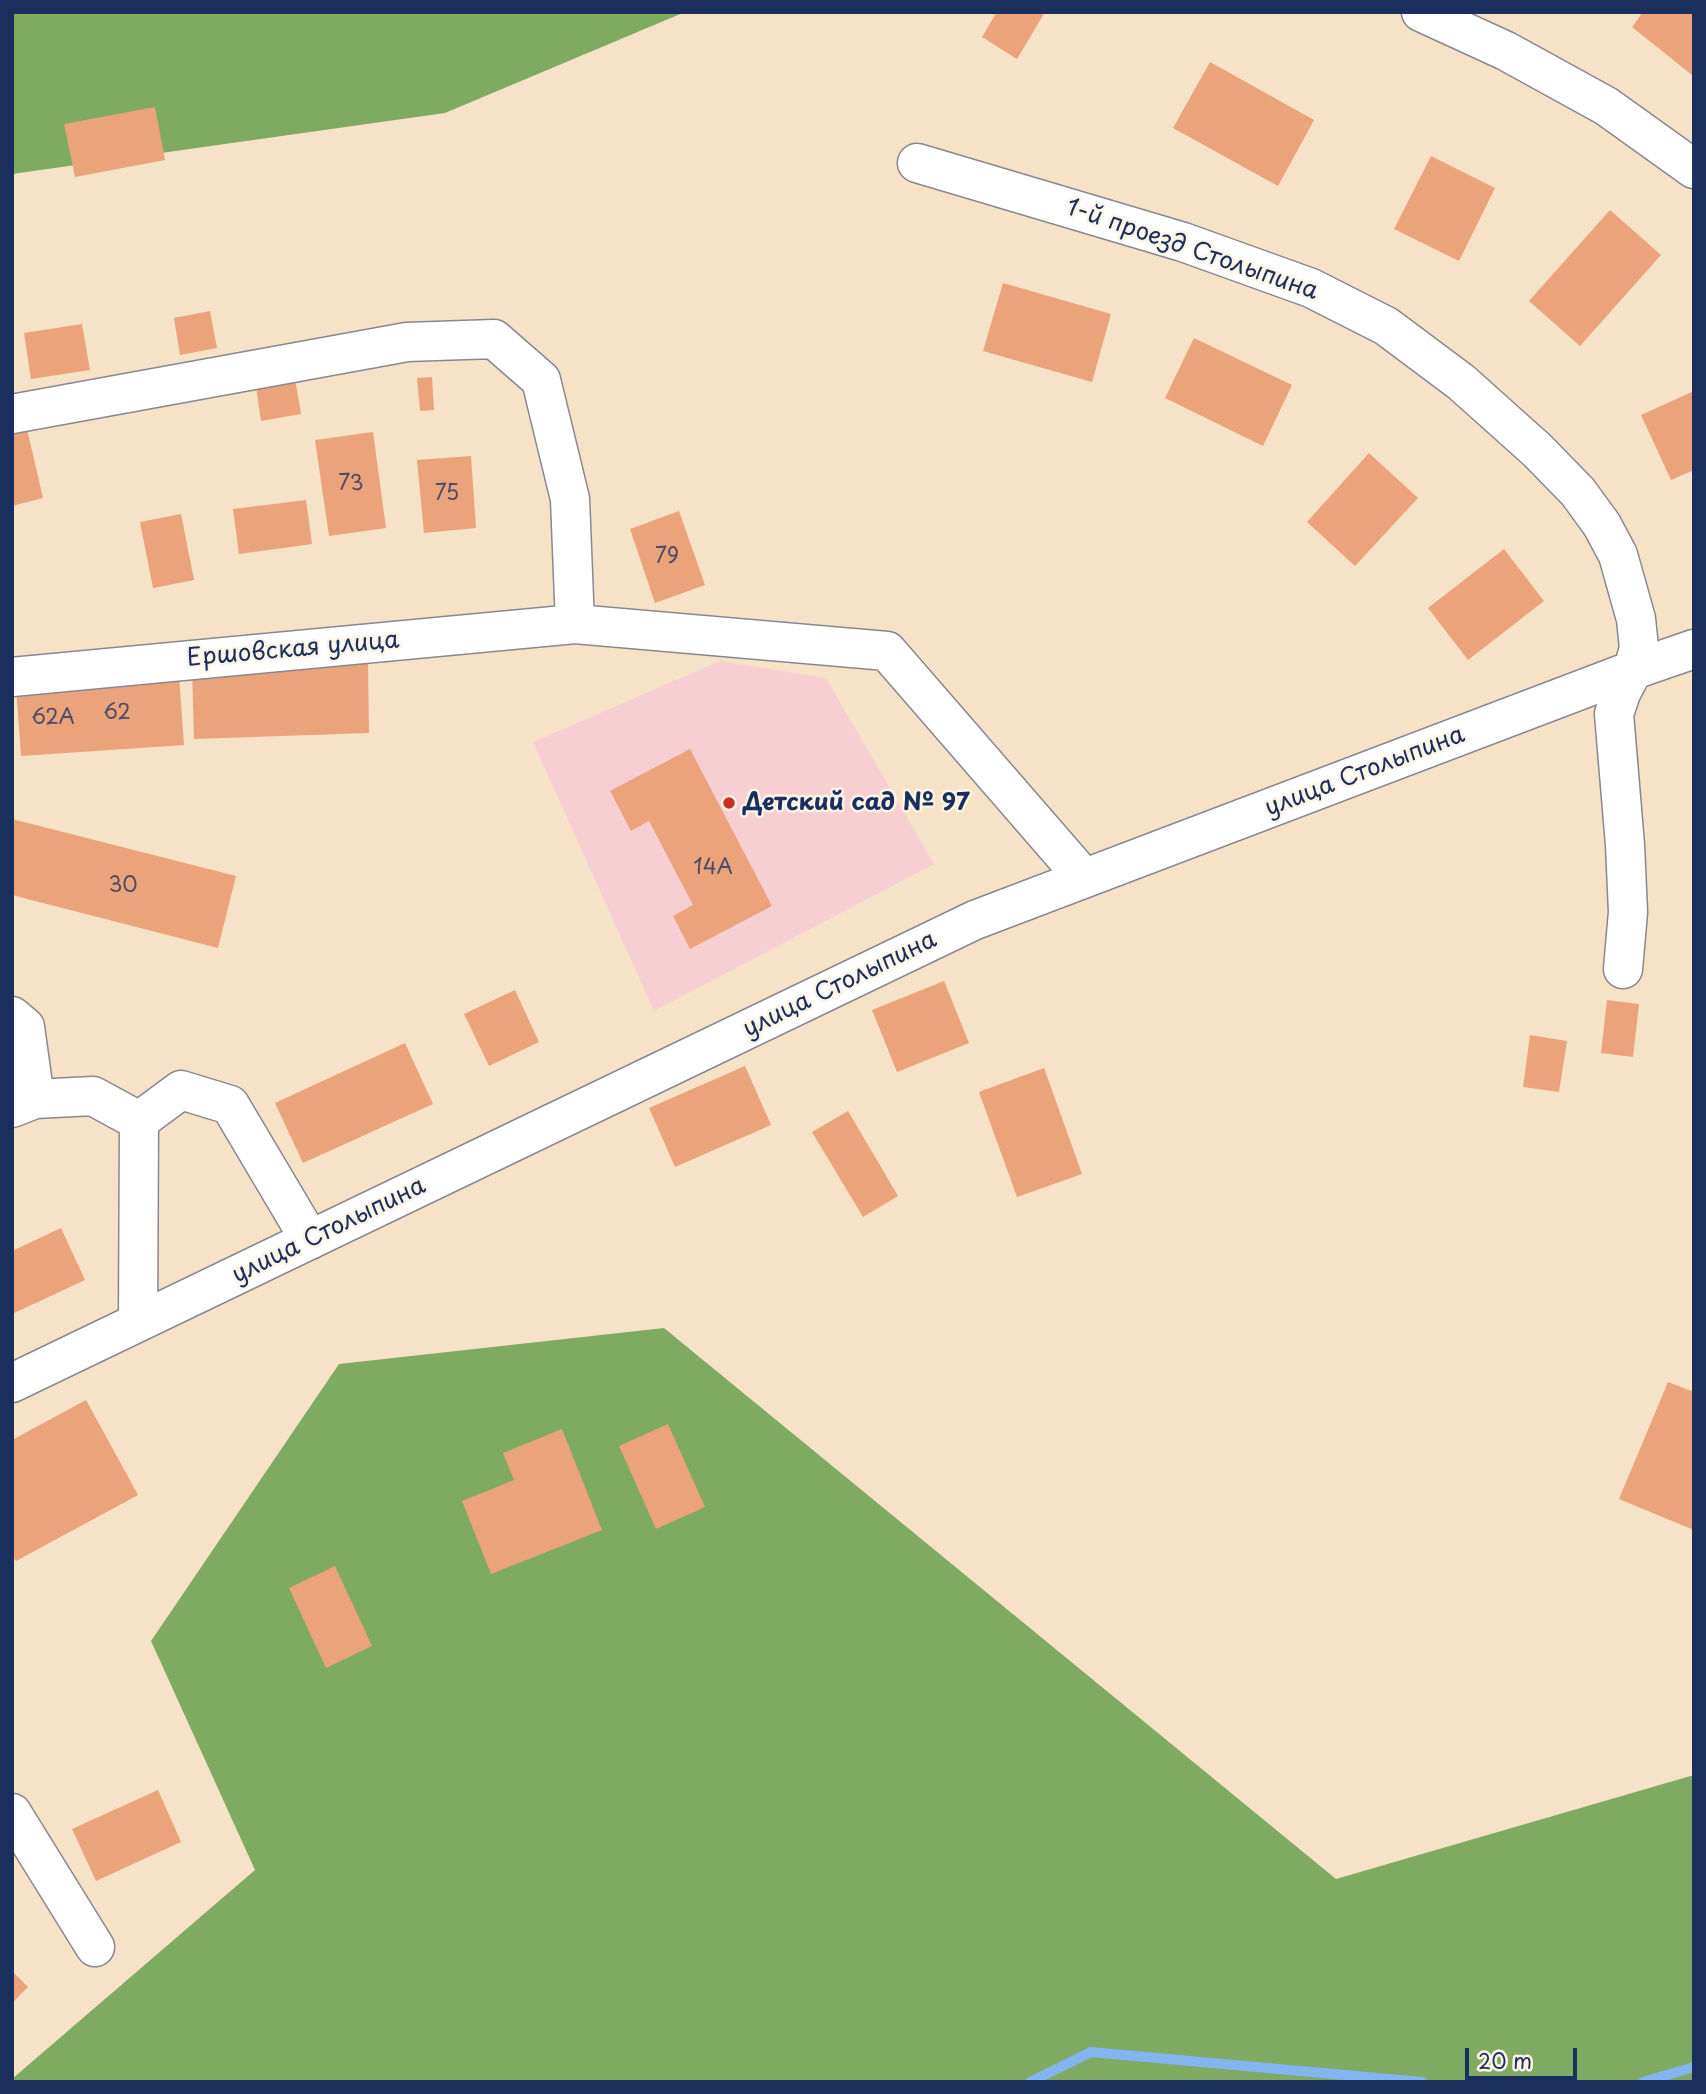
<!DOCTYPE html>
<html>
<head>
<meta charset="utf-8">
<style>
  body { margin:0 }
  #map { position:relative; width:1706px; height:2094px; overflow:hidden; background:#f6e2c7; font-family:"Playpen Sans",sans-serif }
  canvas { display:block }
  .frame { position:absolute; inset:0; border:14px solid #1b2f5e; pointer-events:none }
  .scale { position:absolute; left:1465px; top:2048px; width:112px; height:32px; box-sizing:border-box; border:4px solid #1b2f5e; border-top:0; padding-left:9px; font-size:21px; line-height:24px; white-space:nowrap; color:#1b2f5e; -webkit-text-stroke:5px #fcf5e5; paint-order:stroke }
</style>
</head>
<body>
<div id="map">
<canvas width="1706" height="2094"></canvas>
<div class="frame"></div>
<div class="scale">20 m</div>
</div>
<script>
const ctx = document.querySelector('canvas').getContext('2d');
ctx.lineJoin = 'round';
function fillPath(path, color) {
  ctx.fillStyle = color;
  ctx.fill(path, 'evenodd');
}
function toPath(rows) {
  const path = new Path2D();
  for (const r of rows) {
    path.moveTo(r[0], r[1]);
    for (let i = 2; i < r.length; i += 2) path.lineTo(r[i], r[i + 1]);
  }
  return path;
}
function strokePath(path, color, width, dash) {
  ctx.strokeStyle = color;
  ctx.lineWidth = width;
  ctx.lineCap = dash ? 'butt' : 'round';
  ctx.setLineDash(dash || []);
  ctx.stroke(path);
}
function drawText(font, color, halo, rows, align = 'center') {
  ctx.font = font + ' "Playpen Sans",sans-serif';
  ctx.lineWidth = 5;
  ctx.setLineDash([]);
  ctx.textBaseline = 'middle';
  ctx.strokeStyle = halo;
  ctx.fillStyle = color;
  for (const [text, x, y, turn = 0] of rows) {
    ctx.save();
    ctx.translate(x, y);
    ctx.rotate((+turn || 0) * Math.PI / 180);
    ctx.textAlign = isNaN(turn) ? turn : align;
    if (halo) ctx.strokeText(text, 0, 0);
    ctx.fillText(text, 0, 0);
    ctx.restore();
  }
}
fillPath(toPath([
  [720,661,826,678,934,864,654,1011,533,742]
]), '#f7cfd3');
fillPath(toPath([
  [12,12,685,12,445,113,12,174],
  [664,1328,1336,1879,1694,1775,1694,2082,12,2082,12,2079,255,1870,151,1641,339,1364]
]), '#7eaa62');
strokePath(toPath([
  [1030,2082,1091,2052,1422,2082],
  [1643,2082,1694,2067]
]), '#85b5f1', 10);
fillPath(toPath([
  [997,12,1045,12,1017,59,982,37],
  [1643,12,1694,12,1694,73,1692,75,1632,27],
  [1210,62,1314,120,1278,186,1173,128],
  [155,107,165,160,75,177,64,124],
  [1431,156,1495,188,1459,261,1394,229],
  [1610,210,1661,255,1580,346,1529,301],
  [1003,283,1111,314,1092,382,983,351],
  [210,311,217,348,180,355,174,318],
  [82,324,90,370,31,379,24,333],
  [1194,338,1292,385,1263,446,1165,398],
  [294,373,301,414,261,421,255,379],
  [432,377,434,410,420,411,417,378],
  [1694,391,1694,470,1671,480,1641,415],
  [27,429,43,498,12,506,12,433],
  [373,432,386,528,329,536,315,440],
  [1369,453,1418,498,1355,566,1307,522],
  [471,456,476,528,424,533,417,460],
  [306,500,312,544,239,554,233,509],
  [679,511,705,585,655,603,630,529],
  [181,514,194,580,153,588,140,522],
  [1504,549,1544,601,1468,660,1428,608],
  [368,663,369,733,194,739,192,669],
  [179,675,184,745,21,756,16,686],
  [690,749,772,906,690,949,673,916,693,905,649,821,631,831,610,791],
  [12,819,236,876,218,948,12,895],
  [944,981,969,1043,897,1072,872,1010],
  [515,990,539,1042,489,1066,464,1014],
  [1607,1000,1639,1004,1633,1057,1601,1053],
  [1530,1035,1567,1041,1559,1092,1523,1087],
  [405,1043,433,1104,303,1163,275,1103],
  [745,1066,771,1125,675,1167,649,1108],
  [1044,1068,1082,1174,1017,1197,979,1092],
  [848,1111,898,1196,863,1217,812,1132],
  [61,1228,85,1280,12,1314,12,1251],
  [1668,1382,1694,1392,1694,1530,1619,1499],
  [86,1400,138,1495,16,1561,12,1555,12,1440],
  [668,1424,705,1507,656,1529,619,1446],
  [562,1429,602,1530,491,1574,462,1501,514,1480,503,1453],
  [335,1566,372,1646,326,1668,289,1588],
  [158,1790,181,1842,96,1881,72,1829],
  [12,1971,28,1987,12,2003]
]), '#eba37b');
const minor = toPath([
  [1421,12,1506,51,1606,106,1694,169],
  [917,163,1183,242,1311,288,1386,326,1461,382,1537,450,1578,492,1602,525,1618,555,1636,619,1639,648,1633,670,1621,693,1614,714,1625,845,1628,912,1623,969],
  [12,414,407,342,494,339,541,380,570,499,575,624],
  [12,677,575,624,887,651,1084,878],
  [12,1016,25,1027,35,1099],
  [12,1108,35,1099,93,1096,139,1121,138,1322],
  [139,1121,181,1090,230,1105,310,1240],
  [12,1383,975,920,1633,670,1694,649],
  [12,1813,95,1947]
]);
strokePath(minor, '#888892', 41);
strokePath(minor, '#fff', 38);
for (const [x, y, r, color] of [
  [729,803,7,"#c8321e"]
]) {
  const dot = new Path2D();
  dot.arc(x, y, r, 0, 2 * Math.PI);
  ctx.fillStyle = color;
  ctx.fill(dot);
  strokePath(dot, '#fcf5e5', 2.5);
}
drawText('21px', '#4f4c65', null, [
  ["73",351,484],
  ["75",447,494],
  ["79",667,557],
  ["62",117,713],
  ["62А",53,718],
  ["14А",713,868],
  ["30",123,886]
]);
drawText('24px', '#1b2f5e', '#fcf5e5', [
  ["1-й проезд Столыпина",1192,250,19],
  ["Ершовская улица",293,650,-5],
  ["улица Столыпина",1365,772,-21],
  ["улица Столыпина",840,985,-26],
  ["улица Столыпина",329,1231,-26]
]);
drawText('bold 24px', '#1b2f5e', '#fcf5e5', [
  ["Детский сад № 97",743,803]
], 'left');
</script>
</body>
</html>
